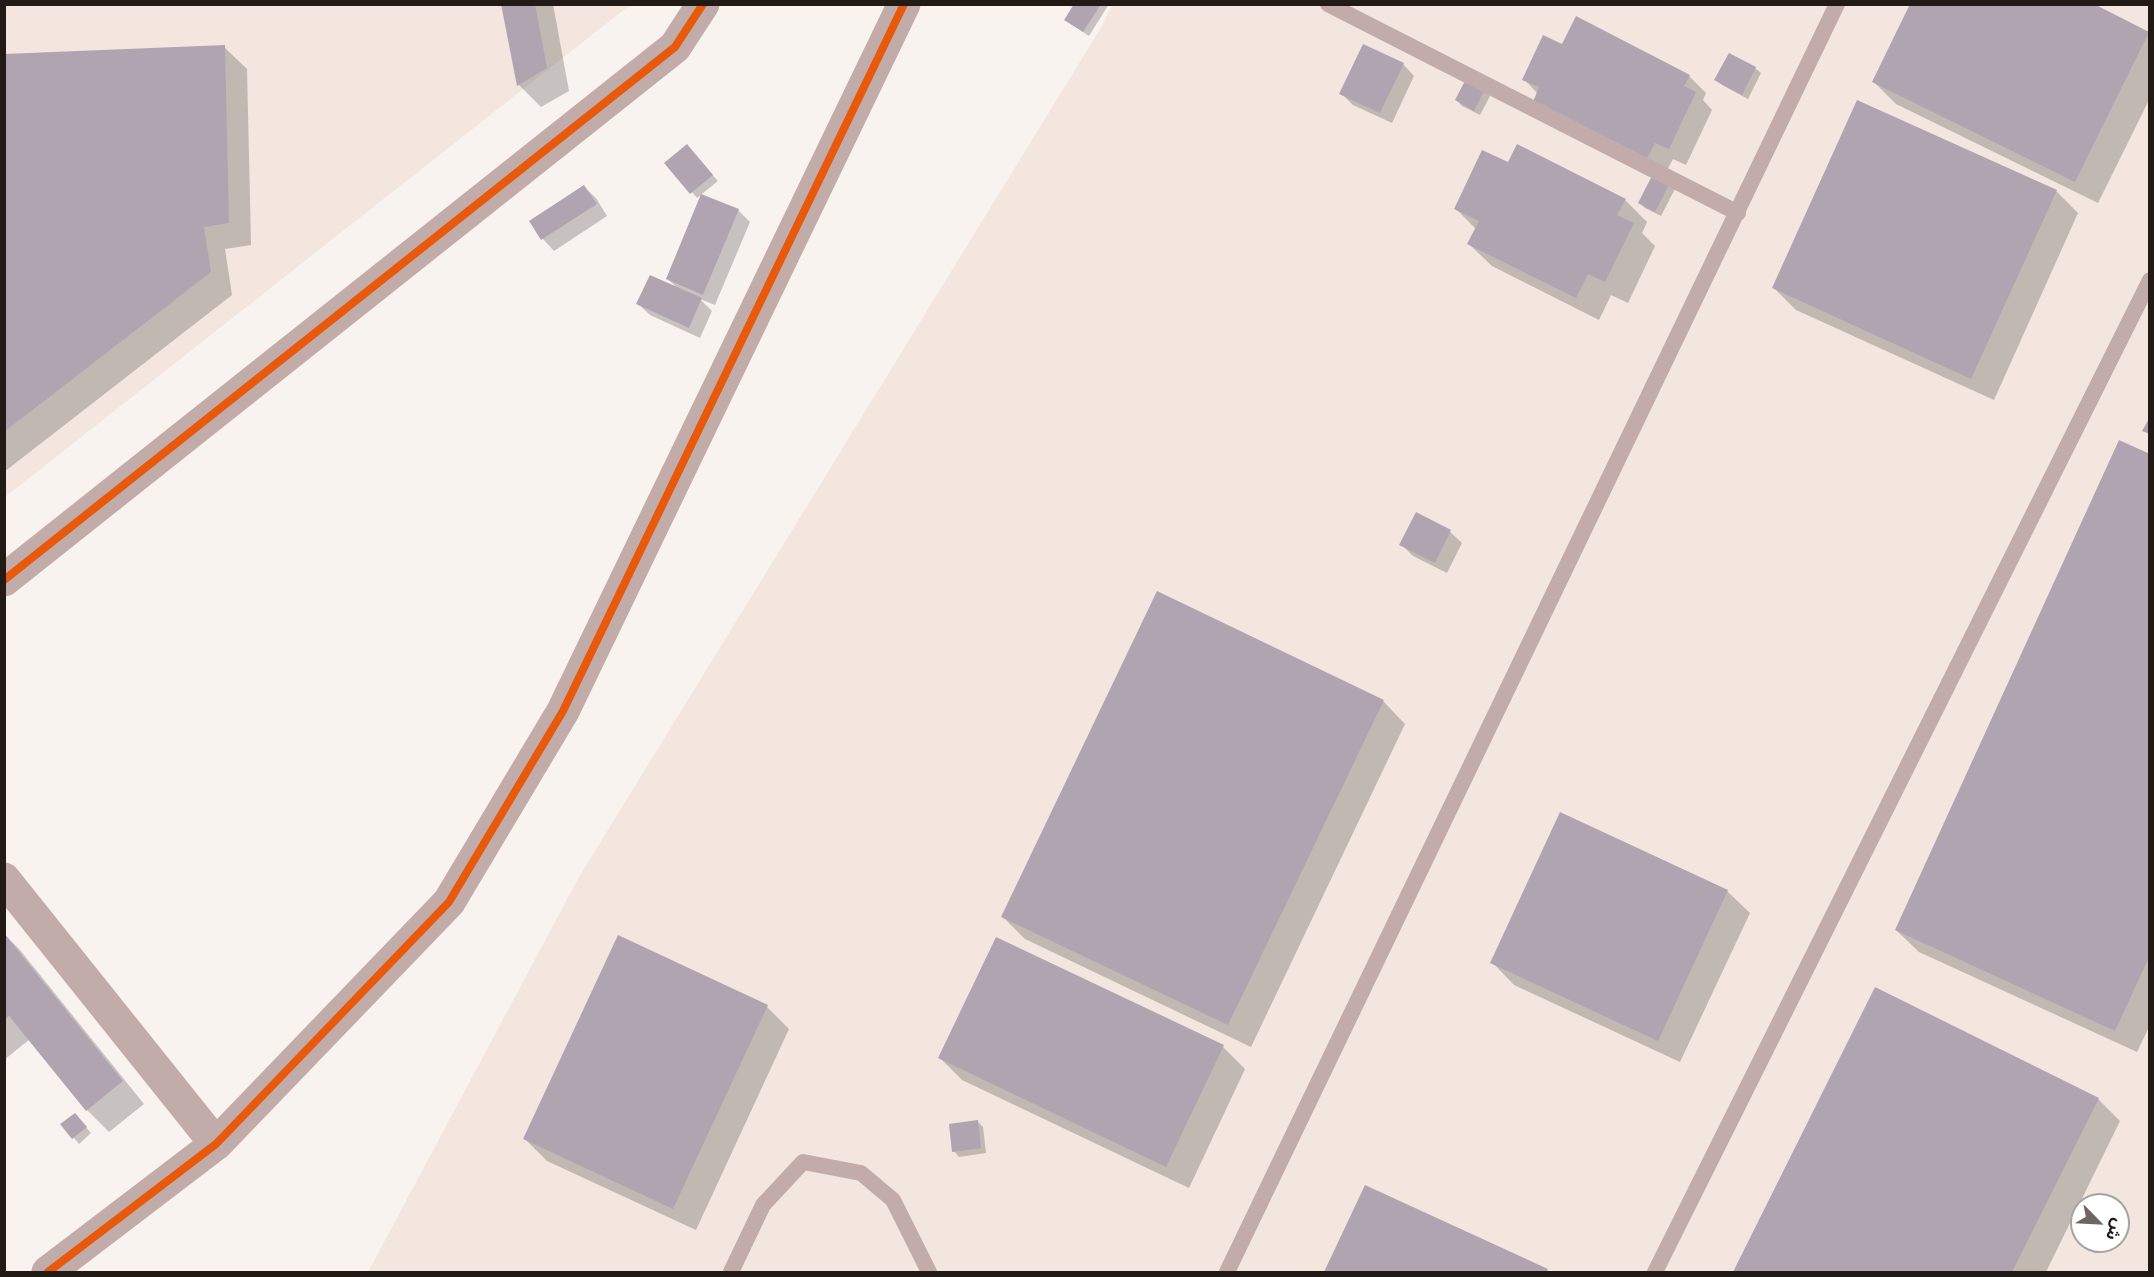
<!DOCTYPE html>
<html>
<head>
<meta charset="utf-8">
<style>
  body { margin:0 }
  #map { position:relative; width:2154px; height:1277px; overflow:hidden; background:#f9f3f0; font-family:Jost,"Noto Sans Arabic",sans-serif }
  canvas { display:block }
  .frame { position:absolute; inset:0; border:6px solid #221a14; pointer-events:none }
  .north { position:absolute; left:2070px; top:1193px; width:60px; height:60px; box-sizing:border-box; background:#fff; border:2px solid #a7a3a1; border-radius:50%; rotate:114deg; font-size:16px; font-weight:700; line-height:24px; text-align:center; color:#221a14 }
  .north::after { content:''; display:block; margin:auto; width:21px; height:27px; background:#6d6661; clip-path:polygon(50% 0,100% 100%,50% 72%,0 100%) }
</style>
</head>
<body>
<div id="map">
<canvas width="2154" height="1277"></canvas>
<div class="frame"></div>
<div class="north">ش</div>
</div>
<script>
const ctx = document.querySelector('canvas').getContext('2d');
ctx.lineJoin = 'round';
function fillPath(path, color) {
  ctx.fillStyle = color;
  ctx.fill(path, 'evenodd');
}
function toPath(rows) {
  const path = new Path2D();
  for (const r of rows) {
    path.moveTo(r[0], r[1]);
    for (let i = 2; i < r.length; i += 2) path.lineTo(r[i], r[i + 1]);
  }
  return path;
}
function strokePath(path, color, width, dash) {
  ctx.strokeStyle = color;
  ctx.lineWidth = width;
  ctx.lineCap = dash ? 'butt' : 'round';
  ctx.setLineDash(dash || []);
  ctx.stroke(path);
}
fillPath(toPath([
  [5,5,630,5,5,497],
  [1112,5,2149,5,2149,1272,368,1272,579,877,1102,26],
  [2082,1205,2118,1205,2118,1241,2082,1241]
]), '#f2e6de');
fillPath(toPath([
  [503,4,553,4,569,91,541,107,519,85],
  [1076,4,1109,4,1089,36,1066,20],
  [2148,33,2150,98,2098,203,1896,104,1874,82],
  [1563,46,1689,76,1706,93,1703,100,1712,110,1686,165,1673,159,1664,176,1538,94,1524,79],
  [224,47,247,69,251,245,225,249,232,295,4,472,4,56],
  [1403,64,1414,76,1392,123,1353,105,1341,93],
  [1755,68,1761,73,1748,99,1722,85,1716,80],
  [1485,89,1491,94,1480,115,1462,106,1457,100],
  [692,151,718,181,697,198,667,163],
  [1509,164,1625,200,1647,222,1642,233,1655,246,1628,303,1611,295,1599,320,1492,266,1469,244,1476,229,1456,209],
  [1653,176,1675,189,1661,216,1645,208,1640,203],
  [584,187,596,198,607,216,554,251,543,239,531,221],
  [2056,191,2078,213,1994,400,1796,310,1774,288],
  [738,210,750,222,715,305,700,299,712,311,700,338,650,315,638,304,678,289,668,279],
  [2150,455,2150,1025,2137,1052,1919,952,1896,930],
  [1416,514,1450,532,1462,543,1447,573,1413,556,1401,544],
  [1383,701,1405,724,1251,1047,1025,939,1003,917],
  [1727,891,1750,913,1680,1062,1514,985,1492,962],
  [4,934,20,950,144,1104,109,1132,87,1110,30,1039,4,1060],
  [1876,989,2098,1099,2120,1121,2046,1272,1735,1272],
  [767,1007,789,1029,696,1230,547,1161,525,1139],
  [1223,1047,1245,1069,1189,1188,962,1080,940,1058],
  [80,1120,91,1133,79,1144,62,1124],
  [978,1122,983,1127,986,1153,959,1157,954,1151],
  [1366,1187,1547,1270,1550,1272,1326,1272]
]), '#0003');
fillPath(toPath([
  [501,4,535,4,547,68,517,86],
  [1074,4,1101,4,1083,32,1064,20],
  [1910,4,2094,4,2149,32,2075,182,1872,82],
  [1576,16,1690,75,1684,86,1696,92,1669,149,1655,143,1646,160,1533,102,1539,87,1522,80,1543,35,1562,44],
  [1363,44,1404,63,1380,113,1339,94],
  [225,45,229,223,204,227,211,272,4,432,4,54],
  [1729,53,1756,67,1742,95,1714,80],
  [1467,77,1486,87,1474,111,1455,100],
  [1857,100,2057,190,1971,379,1772,288],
  [687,144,713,175,690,194,664,163],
  [1517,144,1626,199,1617,215,1634,223,1605,282,1588,274,1576,298,1467,244,1479,221,1454,209,1482,150,1508,162],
  [1653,174,1670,183,1655,212,1638,203],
  [584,185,597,204,541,240,529,221],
  [701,194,739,209,703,295,666,279],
  [650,275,702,298,689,328,636,304],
  [2150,417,2150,434,2142,431],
  [2119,440,2150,454,2150,955,2115,1031,1895,930],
  [1416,512,1451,530,1435,563,1399,545],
  [1157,591,1384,700,1228,1025,1001,917],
  [1560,812,1728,890,1658,1041,1490,963],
  [4,933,123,1081,86,1111,9,1016,4,1020],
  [618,935,768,1005,673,1209,523,1139],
  [996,937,1224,1045,1166,1167,938,1058],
  [1875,987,2099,1098,2012,1272,1733,1272],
  [75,1113,87,1127,72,1139,60,1124],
  [978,1120,981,1148,952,1152,949,1124],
  [1365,1185,1548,1269,1546,1272,1324,1272]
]), '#b1a4b1');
strokePath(toPath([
  [1328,4,1738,213],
  [731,1272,763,1205,803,1162,861,1173,893,1200,929,1272],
  [1227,1272,1837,4],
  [1655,1272,2150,280]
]), '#c1acaa', 16);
strokePath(toPath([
  [4,580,675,47,703,4],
  [4,879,216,1144],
  [48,1272,216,1144,449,902,563,711,904,4]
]), '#c1acaa', 33);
strokePath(toPath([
  [4,580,675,47,703,4],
  [48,1272,216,1144,449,902,563,711,904,4]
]), '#e8590c', 8);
</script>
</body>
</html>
